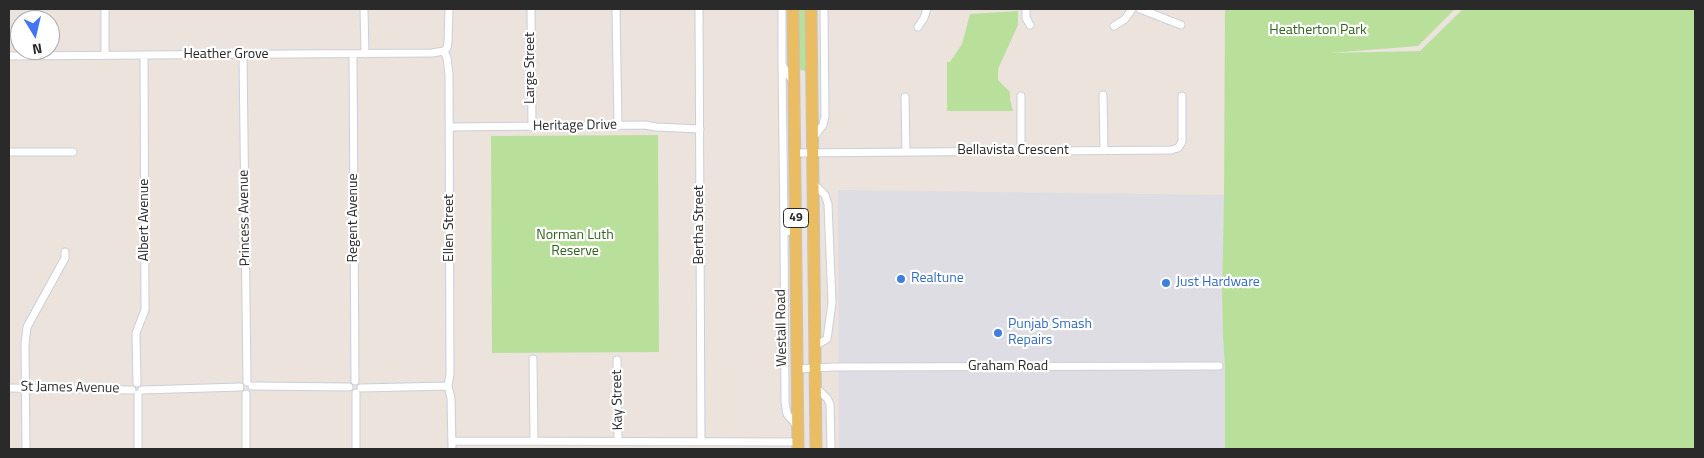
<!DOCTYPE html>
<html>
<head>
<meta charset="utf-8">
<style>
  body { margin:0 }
  #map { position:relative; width:1704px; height:458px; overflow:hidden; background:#ebe3dc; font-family:"Titillium Web",sans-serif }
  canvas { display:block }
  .frame { position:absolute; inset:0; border:10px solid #2a2a2a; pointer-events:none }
  .north { position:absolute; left:10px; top:10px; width:50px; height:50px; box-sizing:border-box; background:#fff; border:1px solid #aaa; border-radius:50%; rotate:171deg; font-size:14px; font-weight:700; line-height:20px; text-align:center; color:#2a2a2a }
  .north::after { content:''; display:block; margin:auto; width:18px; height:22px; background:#4275f3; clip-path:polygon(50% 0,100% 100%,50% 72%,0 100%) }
</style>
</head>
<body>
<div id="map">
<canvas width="1704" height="458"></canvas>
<div class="frame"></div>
<div class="north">N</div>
</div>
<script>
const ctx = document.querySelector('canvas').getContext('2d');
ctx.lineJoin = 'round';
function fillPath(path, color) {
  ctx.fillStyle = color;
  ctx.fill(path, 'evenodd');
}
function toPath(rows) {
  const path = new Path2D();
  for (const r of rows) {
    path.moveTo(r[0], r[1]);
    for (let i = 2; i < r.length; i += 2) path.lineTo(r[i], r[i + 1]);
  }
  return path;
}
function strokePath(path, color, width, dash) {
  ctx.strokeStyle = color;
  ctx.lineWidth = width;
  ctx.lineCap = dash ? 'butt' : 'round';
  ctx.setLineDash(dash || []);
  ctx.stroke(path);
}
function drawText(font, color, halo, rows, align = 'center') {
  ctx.font = font + ' "Titillium Web",sans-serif';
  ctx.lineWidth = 4.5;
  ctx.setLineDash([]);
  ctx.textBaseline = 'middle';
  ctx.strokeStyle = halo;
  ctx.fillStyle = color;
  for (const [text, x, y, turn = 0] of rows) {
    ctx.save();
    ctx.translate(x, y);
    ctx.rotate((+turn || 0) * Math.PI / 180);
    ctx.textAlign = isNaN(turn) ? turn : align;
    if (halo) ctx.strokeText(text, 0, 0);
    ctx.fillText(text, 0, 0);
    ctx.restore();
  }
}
fillPath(toPath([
  [838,190,1224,195,1222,293,1223,337,1225,367,1225,449,839,449]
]), '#dedde4');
fillPath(toPath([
  [798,9,806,9,807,72,799,69],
  [1225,9,1455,9,1418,46,1330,53,1420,51,1463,9,1695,9,1695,449,1225,449,1225,367,1223,337,1222,293,1224,195],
  [1018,11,1018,25,998,69,998,80,1010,92,1010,100,1013,111,947,111,947,62,950,62,962,44,970,14],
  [658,135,659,352,492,353,491,136]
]), '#b9e09b');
const minor = toPath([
  [105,9,105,55],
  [364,9,365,54],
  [531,9,532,127],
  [616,9,618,126],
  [699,9,701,441],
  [782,9,782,65,794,83],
  [1026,9,1026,18,1030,25],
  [1140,9,1181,25],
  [1114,26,1125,19,1132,9],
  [918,27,924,18,927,9],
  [444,51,447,58,449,74,450,374,448,386,451,398,452,449],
  [444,51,447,48,448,42,449,9],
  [353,54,355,381],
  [243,55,247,382],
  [9,56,432,53,444,51],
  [782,65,784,233],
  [1103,95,1104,151],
  [1021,96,1021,151],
  [905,97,906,152],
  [450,127,645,125,656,127,700,129],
  [813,138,823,125,825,116,824,9],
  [9,152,73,152],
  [795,153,1171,150,1178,148,1182,142,1182,96],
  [813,183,825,195,828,204,832,303,827,339,815,346],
  [796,228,784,233,785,402,787,414,798,427],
  [533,359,534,441],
  [617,360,618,441],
  [797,369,834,367,1219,366],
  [137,383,136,333,145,310,144,55],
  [252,386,349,387],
  [815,387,827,398,830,404,831,449],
  [9,388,132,390],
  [361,388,448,386],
  [142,390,240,387],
  [138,394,138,449],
  [452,441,798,442],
  [26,449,25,344,27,327,65,258,65,252],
  [246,449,246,394],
  [356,449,356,393]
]);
const primary = toPath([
  [793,9,798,449],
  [811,9,816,449]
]);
strokePath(minor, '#cbcfdb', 9);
strokePath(primary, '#c3c3c3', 13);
strokePath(minor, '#fff', 7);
strokePath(primary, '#ebbd62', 11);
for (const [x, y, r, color] of [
  [901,279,5,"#3f7fe0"],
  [1166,283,5,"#3f7fe0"],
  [998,333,5,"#3f7fe0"]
]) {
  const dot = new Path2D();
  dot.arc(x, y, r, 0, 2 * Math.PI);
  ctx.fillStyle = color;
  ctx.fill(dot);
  strokePath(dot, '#fff', 2);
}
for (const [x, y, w] of [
  [796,218,25]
]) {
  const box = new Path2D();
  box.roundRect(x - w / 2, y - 9.5, w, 19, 4);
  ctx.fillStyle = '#fff';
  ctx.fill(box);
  strokePath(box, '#2a2a2a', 1);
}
drawText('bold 12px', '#2a2a2a', null, [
  ["49",796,218]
]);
drawText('14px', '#33641d', '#fff', [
  ["Heatherton Park",1318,31],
  ["Norman Luth",575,236],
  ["Reserve",575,252]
]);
drawText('14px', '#2a2a2a', '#fff', [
  ["Heather Grove",226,55],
  ["Large Street",531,68,-90],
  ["Heritage Drive",575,126,-1],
  ["Bellavista Crescent",1013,151],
  ["Princess Avenue",245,218,-91],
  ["Regent Avenue",354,218,-90],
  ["Albert Avenue",145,220,-90],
  ["Bertha Street",700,225,-90],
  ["Ellen Street",450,228,-90],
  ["Westall Road",782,328,-91],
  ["Graham Road",1008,367],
  ["St James Avenue",70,388,1],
  ["Kay Street",618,400,-91]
]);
drawText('14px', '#366cbe', '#fff', [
  ["Realtune",911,279],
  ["Just Hardware",1176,283],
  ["Punjab Smash",1008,325],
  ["Repairs",1008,341]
], 'left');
</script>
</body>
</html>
